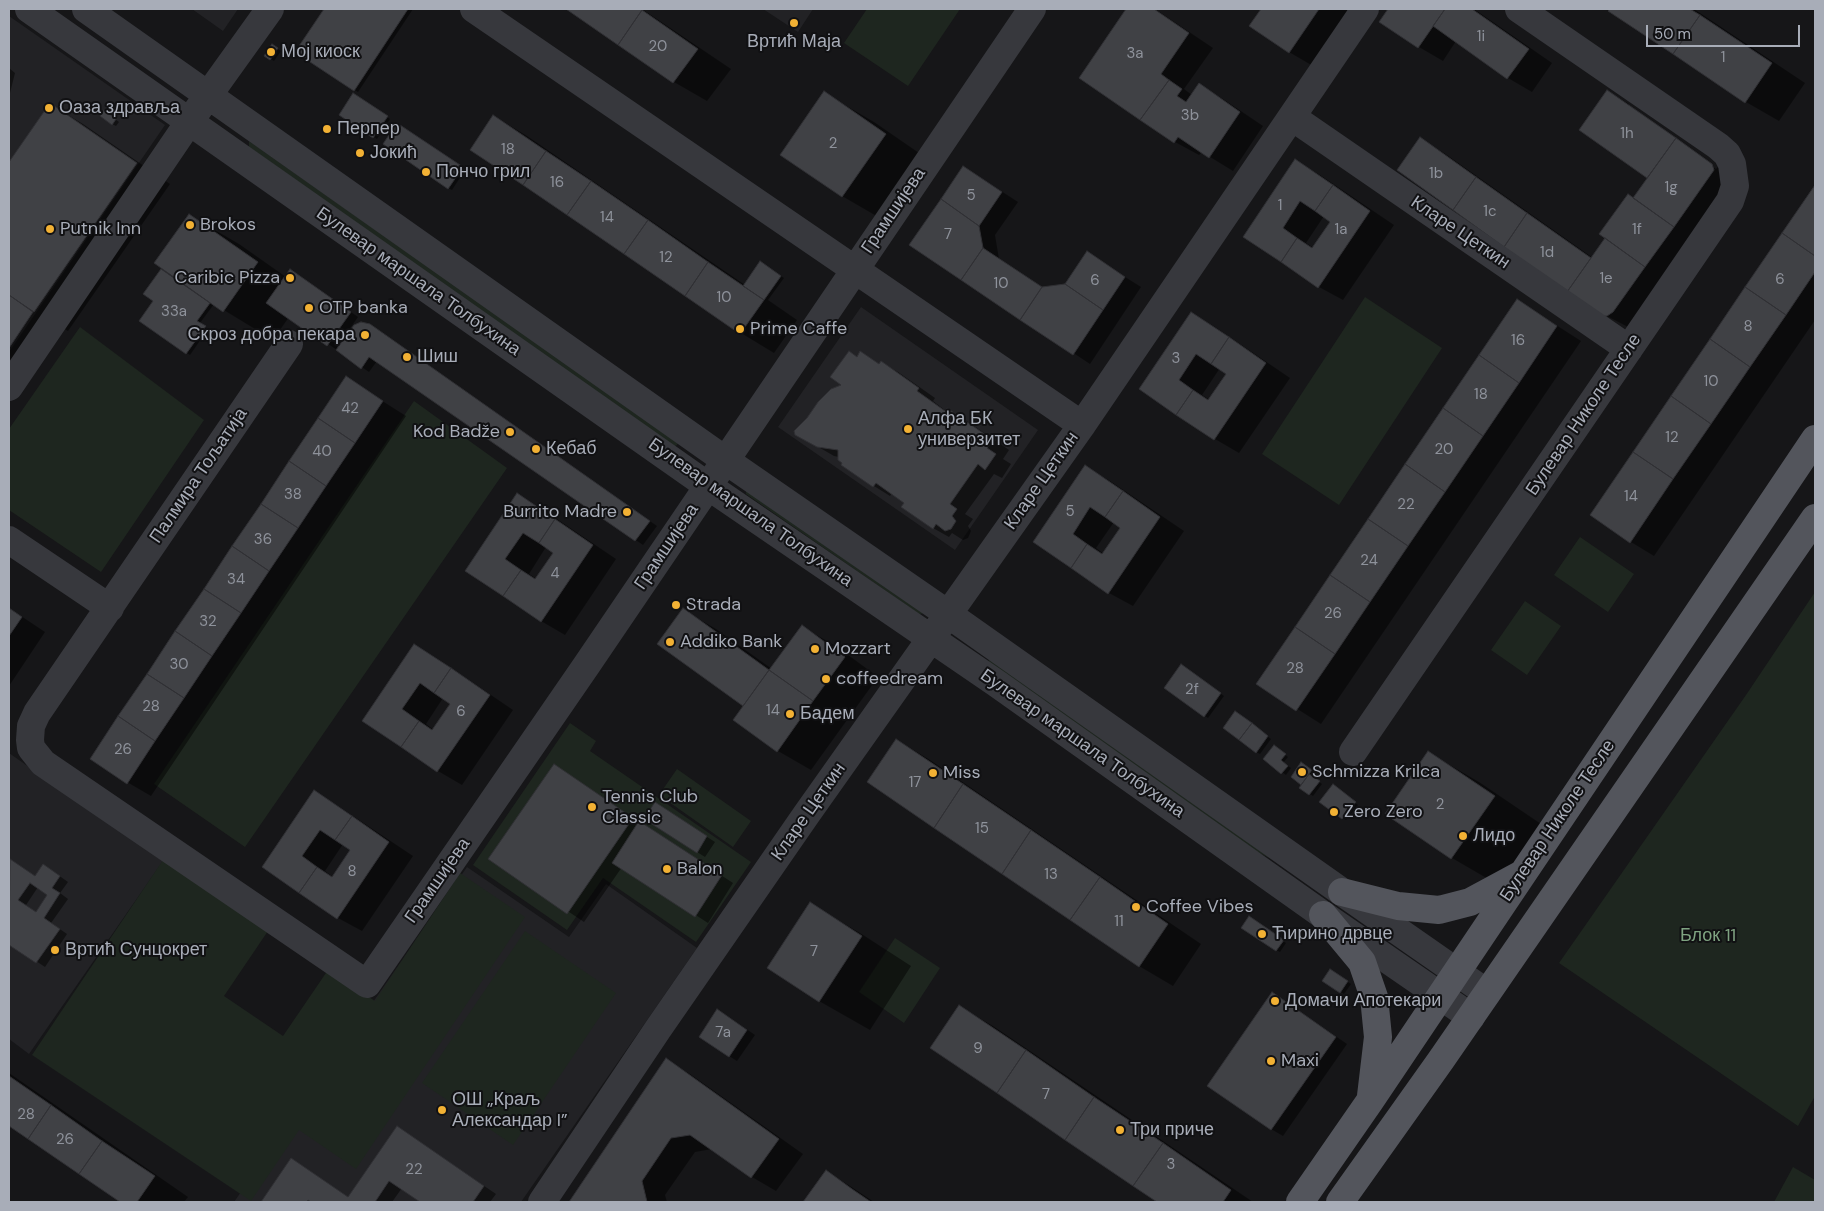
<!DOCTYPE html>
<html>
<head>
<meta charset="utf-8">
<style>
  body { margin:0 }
  #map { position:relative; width:1824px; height:1211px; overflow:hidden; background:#161618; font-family:"DM Sans",sans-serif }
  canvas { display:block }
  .frame { position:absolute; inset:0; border:10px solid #a8adb8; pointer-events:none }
  .scale { position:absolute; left:1646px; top:25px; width:154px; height:22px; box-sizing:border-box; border:2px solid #a8adb8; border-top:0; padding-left:6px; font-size:15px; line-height:18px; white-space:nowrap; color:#a8adb8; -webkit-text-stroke:4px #111113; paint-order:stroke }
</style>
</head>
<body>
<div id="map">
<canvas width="1824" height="1211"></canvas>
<div class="frame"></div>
<div class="scale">50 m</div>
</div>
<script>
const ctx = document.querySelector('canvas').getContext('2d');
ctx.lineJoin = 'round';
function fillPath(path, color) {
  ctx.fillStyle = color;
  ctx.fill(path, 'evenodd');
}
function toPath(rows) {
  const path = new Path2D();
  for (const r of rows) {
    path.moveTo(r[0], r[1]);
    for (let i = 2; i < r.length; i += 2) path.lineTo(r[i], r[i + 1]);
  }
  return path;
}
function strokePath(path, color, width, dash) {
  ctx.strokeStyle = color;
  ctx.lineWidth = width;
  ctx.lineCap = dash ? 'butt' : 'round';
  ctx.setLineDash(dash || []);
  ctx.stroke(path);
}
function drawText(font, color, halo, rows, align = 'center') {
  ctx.font = font + ' "DM Sans",sans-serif';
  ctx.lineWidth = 4;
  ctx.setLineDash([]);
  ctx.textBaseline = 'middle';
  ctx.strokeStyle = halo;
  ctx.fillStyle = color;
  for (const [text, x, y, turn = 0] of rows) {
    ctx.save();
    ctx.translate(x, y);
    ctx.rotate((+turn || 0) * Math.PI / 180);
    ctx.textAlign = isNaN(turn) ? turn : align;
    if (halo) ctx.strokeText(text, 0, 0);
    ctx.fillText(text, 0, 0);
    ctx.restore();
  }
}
fillPath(toPath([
  [192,9,238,9,223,31],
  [763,9,813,9,798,32],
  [9,16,165,125,9,352],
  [861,307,1038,430,955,550,778,427],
  [9,753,163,861,29,1054,9,1039],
  [467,867,569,937,606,884,697,948,521,1202,234,1202]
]), '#222225');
fillPath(toPath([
  [867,9,960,9,908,86,844,43],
  [249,141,678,442,677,445,674,447,249,147],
  [1365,297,1442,348,1339,505,1262,454],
  [80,327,204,420,101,572,9,510,9,429],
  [414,401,507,468,245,847,154,784],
  [746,487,925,613,919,614,746,494],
  [1580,537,1634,574,1608,612,1554,575],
  [1815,592,1815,1096,1798,1126,1559,963,1746,695],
  [1525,601,1561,626,1527,675,1491,650],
  [989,659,1278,862,1255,851,988,663],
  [570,723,596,741,590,751,751,862,696,942,603,878,567,930,473,865],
  [677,769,751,821,733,847,659,795],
  [165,857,270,928,224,996,283,1036,328,970,375,1001,460,873,525,917,356,1169,299,1130,251,1201,32,1055],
  [525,931,616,993,513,1145,422,1083],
  [895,938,940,968,904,1023,859,992],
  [1793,1167,1815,1180,1815,1202,1774,1202]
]), '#1e261f');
fillPath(toPath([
  [326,9,413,9,358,92,297,52],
  [566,9,642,9,731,69,707,101,674,82],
  [1128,9,1155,9,1213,48,1184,89,1192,95,1199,85,1223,99,1263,126,1233,171,1202,152,1199,155,1175,142,1081,77],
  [1262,9,1353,9,1313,66,1289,52,1251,25],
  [1390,9,1474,9,1552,63,1532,92,1508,78,1456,41,1443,61,1419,47,1381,22],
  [1608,9,1694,9,1805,83,1779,121,1746,102],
  [273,46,281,51,274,61,266,56],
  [9,68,15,73,9,97],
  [1607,91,1629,104,1629,107,1716,169,1718,167,1630,104,1736,180,1632,329,1601,313,1420,139,1444,153,1593,258,1649,178,1580,129],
  [824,93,874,122,935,164,892,225,842,196],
  [353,95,390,119,377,139,340,114],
  [50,104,83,124,170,184,68,331,43,316,9,381,9,164],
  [108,114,119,122,116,126,112,124],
  [494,116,527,136,745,285,764,265,784,278,768,300,797,320,774,353,741,333,472,150],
  [401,126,465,170,452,190,448,188],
  [1296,161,1320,175,1394,225,1343,300,1319,287,1245,236],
  [1324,216,1332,222,1314,248,1306,243],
  [964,167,1018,202,995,235,999,259,1043,288,1066,285,1087,253,1141,287,1090,364,911,245],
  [1815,187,1815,320,1654,556,1631,542,1591,515],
  [189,215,239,244,286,277,291,270,299,275,358,317,337,347,339,348,379,330,657,526,643,545,377,361,369,372,289,317,273,340,214,304,200,323,208,329,190,355,187,353,140,321,154,300,168,272],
  [1517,300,1581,341,1321,724,1258,684],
  [1191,313,1215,327,1290,378,1239,453,1215,439,1141,388],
  [1220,368,1228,374,1210,400,1202,395],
  [861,353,880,365,882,363,898,372,935,398,933,401,946,411,948,409,964,419,1009,450,1003,459,1011,464,1002,478,994,474,965,514,973,519,968,526,971,531,968,538,963,540,952,533,949,537,933,528,905,502,892,493,890,496,874,486,839,457,834,456,796,434,844,385],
  [346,378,406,416,151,796,127,782],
  [1086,467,1110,481,1184,531,1133,606,1109,593,1034,542],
  [1114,522,1122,527,1104,554,1096,548],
  [518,495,542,509,616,559,565,635,541,621,467,570],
  [546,547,555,553,537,579,529,574],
  [9,608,45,632,9,686],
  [683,610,716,629,772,669,802,627,836,646,878,677,811,770,778,751,745,706,658,644],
  [415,645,438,659,513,710,462,785,438,771,364,721],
  [443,698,452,703,434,730,426,724],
  [1185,668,1224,696,1208,718,1205,716],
  [1239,715,1271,739,1260,754,1256,752],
  [897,740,930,760,1201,944,1173,986,1139,966],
  [1278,749,1288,757,1283,763,1291,768,1286,775,1265,759],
  [1429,753,1479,782,1544,826,1502,887,1452,858,1387,813],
  [554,766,733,883,708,923,622,867,584,922,490,859],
  [1305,766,1315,773,1312,777,1322,784,1313,796,1310,794,1303,784,1292,777],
  [1336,788,1358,805,1346,820,1321,802],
  [314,792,338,806,413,856,362,931,338,918,264,867],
  [343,844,351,850,333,877,325,871],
  [663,809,715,842,705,857,697,852],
  [10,860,36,877,51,870,68,882,60,893,68,899,51,923,67,934,45,967,9,943,9,862],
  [38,887,49,895,36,913,26,905],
  [810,904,860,933,911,966,870,1030,819,1001,768,968],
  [1250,918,1286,943,1280,952,1276,950],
  [1330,970,1351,984,1344,994,1323,980],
  [1273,993,1347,1044,1283,1136,1271,1129],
  [960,1007,993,1026,1253,1202,1159,1202,932,1048],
  [726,1015,755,1035,737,1061,729,1056],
  [666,1060,690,1074,803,1154,776,1191,752,1177,712,1149,695,1152,665,1195,667,1202,571,1202],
  [9,1073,188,1197,184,1202,122,1202,9,1124],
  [409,1135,496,1194,490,1202,422,1202,402,1188,392,1202,263,1202,292,1160,349,1198],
  [827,1172,850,1186,874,1202,804,1202]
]), '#0007');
const building = toPath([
  [324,9,408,9,354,91,295,52,324,9],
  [566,9,640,9,642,10,618,45,566,9],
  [1126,9,1154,9,1189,33,1161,74,1169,80,1140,120,1079,78,1126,9],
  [1261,9,1319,9,1289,53,1249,26,1261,9],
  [1388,9,1445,9,1418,48,1379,22,1388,9],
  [1445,9,1472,9,1529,49,1507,79,1433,26,1445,9],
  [1610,9,1690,9,1700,15,1673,54,1608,11,1610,9],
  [642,10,698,49,673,83,618,45,642,10],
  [1700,15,1772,63,1745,103,1673,54,1700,15],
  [272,44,278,48,270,60,264,56,272,44],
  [1169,80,1182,89,1177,96,1186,102,1199,83,1240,112,1209,158,1178,137,1174,143,1140,120,1169,80],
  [1607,90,1676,138,1647,178,1579,130,1607,90],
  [824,91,886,134,842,197,780,155,824,91],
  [353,93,388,116,373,138,339,115,353,93],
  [50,103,137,163,34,312,9,295,9,162,50,103],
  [104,110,116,119,112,125,100,116,104,110],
  [493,115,546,151,523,185,470,150,493,115],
  [397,123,463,167,448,189,383,144,397,123],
  [1420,137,1476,177,1453,210,1397,170,1420,137],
  [1676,138,1712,164,1714,170,1674,227,1633,198,1676,138],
  [546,151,591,181,567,215,523,185,546,151],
  [1295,159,1333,185,1315,211,1300,201,1283,228,1297,238,1281,262,1243,237,1295,159],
  [963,166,1002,192,979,226,941,199,963,166],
  [1476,177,1527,213,1504,247,1453,210,1476,177],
  [591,181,648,220,624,254,567,215,591,181],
  [1333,185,1370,211,1318,288,1281,262,1297,238,1312,248,1330,222,1315,211,1333,185],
  [1815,185,1815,256,1782,233,1815,185],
  [1628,194,1674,227,1645,267,1599,234,1628,194],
  [941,199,979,226,983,248,961,280,909,245,941,199],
  [1527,213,1591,258,1567,292,1504,247,1527,213],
  [189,214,258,262,223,312,154,263,189,214],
  [648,220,708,262,685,296,624,254,648,220],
  [1782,233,1815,256,1815,272,1786,315,1745,287,1782,233],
  [1605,238,1645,267,1613,312,1607,316,1603,316,1567,292,1605,238],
  [983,248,1042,287,1020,320,961,280,983,248],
  [1087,251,1125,277,1103,310,1065,284,1087,251],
  [760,261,781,276,764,300,743,286,760,261],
  [708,262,764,300,740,334,685,296,708,262],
  [161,269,210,303,197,321,206,326,186,354,139,321,153,301,143,294,161,269],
  [290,269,351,312,327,346,266,303,290,269],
  [1065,284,1103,310,1073,355,1020,320,1042,287,1065,284],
  [1745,287,1786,315,1750,367,1710,339,1745,287],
  [9,295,33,312,9,348,9,295],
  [1517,299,1557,326,1519,383,1479,355,1517,299],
  [1191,312,1229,337,1211,364,1196,354,1179,380,1193,390,1176,415,1139,389,1191,312],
  [361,322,370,324,650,521,635,541,369,357,361,369,336,350,354,325,361,322],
  [1229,337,1266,363,1214,440,1176,415,1193,390,1208,400,1226,374,1211,364,1229,337],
  [1710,339,1750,367,1711,424,1671,396,1710,339],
  [849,351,857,357,860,351,879,364,881,361,919,388,917,391,945,411,947,408,993,440,987,448,996,454,985,470,978,464,950,504,957,509,952,516,956,521,951,529,945,531,936,524,933,529,901,507,904,503,876,483,873,487,841,465,842,463,838,460,838,450,817,447,795,435,794,431,807,418,818,402,831,389,841,385,830,377,849,351],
  [1479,355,1519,383,1483,436,1443,408,1479,355],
  [346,376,383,401,355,443,318,418,346,376],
  [1671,396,1711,424,1673,479,1633,452,1671,396],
  [1443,408,1483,436,1445,492,1405,464,1443,408],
  [318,418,355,443,326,486,289,461,318,418],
  [1633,452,1673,479,1630,543,1590,515,1633,452],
  [289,461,326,486,298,528,261,504,289,461],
  [1405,464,1445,492,1408,546,1368,519,1405,464],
  [1085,465,1123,491,1105,517,1090,507,1073,534,1087,544,1071,568,1033,542,1085,465],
  [1123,491,1160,517,1108,594,1071,568,1087,544,1102,554,1120,528,1105,517,1123,491],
  [517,493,555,519,539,543,523,533,505,559,521,570,503,596,465,571,517,493],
  [261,504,298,528,269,571,232,546,261,504],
  [555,519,593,545,541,622,503,596,521,570,535,579,553,553,539,543,555,519],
  [1368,519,1408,546,1370,602,1330,575,1368,519],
  [232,546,269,571,241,613,204,589,232,546],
  [1330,575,1370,602,1335,654,1295,627,1330,575],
  [204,589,241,613,212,656,175,631,204,589],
  [9,608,22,617,9,636,9,608],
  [683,608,769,670,743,706,657,644,683,608],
  [802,625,845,657,813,701,769,670,802,625],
  [1295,627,1335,654,1296,711,1256,684,1295,627],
  [175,631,212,656,184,698,147,674,175,631],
  [414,644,451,668,434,693,420,683,402,709,419,721,401,747,362,721,414,644],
  [1181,664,1221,693,1204,717,1164,688,1181,664],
  [451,668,490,695,437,772,401,747,419,721,432,730,450,704,434,693,451,668],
  [769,670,813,701,777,752,733,720,769,670],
  [147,674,184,698,155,741,118,716,147,674],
  [1235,711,1252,723,1239,740,1223,728,1235,711],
  [118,716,155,741,127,784,90,759,118,716],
  [1252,723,1268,736,1256,753,1239,740,1252,723],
  [896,739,963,784,934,828,867,782,896,739],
  [1274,745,1286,754,1281,760,1288,766,1281,774,1263,759,1274,745],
  [1428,751,1495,796,1451,859,1385,814,1428,751],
  [1301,762,1312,770,1301,785,1291,777,1301,762],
  [554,764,633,818,567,914,488,859,554,764],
  [1309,774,1320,781,1309,795,1299,788,1309,774],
  [963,784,1031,830,1002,874,934,828,963,784],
  [1333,784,1356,802,1342,819,1319,802,1333,784],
  [314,790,352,816,335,840,320,830,302,856,317,867,299,893,262,867,314,790],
  [655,802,707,836,697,853,644,819,655,802],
  [352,816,389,842,337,919,299,893,317,867,332,877,350,850,335,840,352,816],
  [639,821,722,875,695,917,612,863,639,821],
  [1031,830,1100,877,1070,920,1002,874,1031,830],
  [10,859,35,876,43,864,60,876,52,888,60,893,44,918,60,929,36,963,9,945,10,859],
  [30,883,47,895,36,912,18,900,30,883],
  [1100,877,1168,924,1139,967,1070,920,1100,877],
  [810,902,862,936,819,1002,767,968,810,902],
  [1249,916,1284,940,1276,951,1241,928,1249,916],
  [1330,969,1348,981,1340,993,1322,981,1330,969],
  [1272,992,1336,1037,1271,1130,1207,1086,1272,992],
  [959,1005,1026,1050,997,1093,930,1048,959,1005],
  [717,1009,747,1030,729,1057,699,1037,717,1009],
  [1026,1050,1094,1097,1065,1140,997,1093,1026,1050],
  [666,1058,779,1139,751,1178,690,1135,671,1138,642,1181,647,1202,569,1202,666,1058],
  [9,1076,51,1105,28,1139,9,1126,9,1076],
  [1094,1097,1163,1143,1133,1186,1065,1140,1094,1097],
  [51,1105,102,1141,79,1174,28,1139,51,1105],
  [397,1126,484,1186,473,1202,420,1202,389,1181,375,1202,311,1202,308,1200,306,1202,261,1202,291,1158,348,1197,397,1126],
  [102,1141,155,1176,137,1202,120,1202,79,1174,102,1141],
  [1163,1143,1231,1190,1223,1202,1157,1202,1133,1186,1163,1143],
  [826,1170,852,1189,871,1202,803,1202,826,1170]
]);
fillPath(building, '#404145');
strokePath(building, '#303034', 1);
strokePath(toPath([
  [29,9,708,486,996,683,1323,915,1471,1017],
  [86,9,725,460,948,614,1342,892,1487,993],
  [474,9,1082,425],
  [1292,117,1629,349],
  [289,344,37,713,31,726,30,740,31,748,43,763,367,984,586,666,1032,9],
  [9,387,189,122,270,9],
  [9,540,110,608],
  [1353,752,1730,201,1735,186,1732,164,1727,154,1718,146,1519,9],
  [542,1202,658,1029,806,815,1082,425,1365,9]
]), '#37383d', 28);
strokePath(toPath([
  [1342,892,1398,906,1439,910,1470,902,1520,875],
  [1323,915,1362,962,1374,997,1378,1037,1371,1096],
  [1300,1202,1370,1101,1815,439],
  [1340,1202,1441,1060,1815,518]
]), '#53555c', 28);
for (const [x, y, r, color] of [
  [794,23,5,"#f2b134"],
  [271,52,5,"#f2b134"],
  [49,108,5,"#f2b134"],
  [327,129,5,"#f2b134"],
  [360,153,5,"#f2b134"],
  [426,172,5,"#f2b134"],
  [190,225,5,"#f2b134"],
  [50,229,5,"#f2b134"],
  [290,278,5,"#f2b134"],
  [309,308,5,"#f2b134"],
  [740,329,5,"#f2b134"],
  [365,335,5,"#f2b134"],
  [407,357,5,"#f2b134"],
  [908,429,5,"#f2b134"],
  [510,432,5,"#f2b134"],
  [536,449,5,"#f2b134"],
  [627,512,5,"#f2b134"],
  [676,605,5,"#f2b134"],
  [670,642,5,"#f2b134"],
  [815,649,5,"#f2b134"],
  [826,679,5,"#f2b134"],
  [790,714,5,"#f2b134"],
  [1302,772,5,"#f2b134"],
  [933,773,5,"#f2b134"],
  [592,807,5,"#f2b134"],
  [1334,812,5,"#f2b134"],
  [1463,836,5,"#f2b134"],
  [667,869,5,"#f2b134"],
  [1136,907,5,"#f2b134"],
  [1262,934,5,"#f2b134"],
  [55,950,5,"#f2b134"],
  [1275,1001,5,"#f2b134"],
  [1271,1061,5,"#f2b134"],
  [442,1110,5,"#f2b134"],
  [1120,1130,5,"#f2b134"]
]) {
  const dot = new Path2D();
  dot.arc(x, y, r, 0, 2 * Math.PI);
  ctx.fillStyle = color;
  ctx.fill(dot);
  strokePath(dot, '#111113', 2);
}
drawText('15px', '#8e929b', null, [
  ["1i",1481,37],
  ["20",658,47],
  ["3a",1135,54],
  ["1",1723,58],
  ["3b",1190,116],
  ["1h",1627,134],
  ["2",833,144],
  ["18",508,150],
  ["1b",1436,174],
  ["16",557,183],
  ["1g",1671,188],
  ["5",971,196],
  ["1",1280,206],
  ["1c",1490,212],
  ["14",607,218],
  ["1a",1341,230],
  ["1f",1637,230],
  ["7",948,235],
  ["1d",1547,253],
  ["12",666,258],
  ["1e",1606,279],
  ["6",1780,280],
  ["6",1095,281],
  ["10",1001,284],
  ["10",724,298],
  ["33a",174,312],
  ["8",1748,327],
  ["16",1518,341],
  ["3",1176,359],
  ["10",1711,382],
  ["18",1481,395],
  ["42",350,409],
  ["12",1672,438],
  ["20",1444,450],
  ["40",322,452],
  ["38",293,495],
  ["14",1631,497],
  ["22",1406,505],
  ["5",1070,512],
  ["36",263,540],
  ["24",1369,561],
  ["4",555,574],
  ["34",236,580],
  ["26",1333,614],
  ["32",208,622],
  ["30",179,665],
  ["28",1295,669],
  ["2f",1192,690],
  ["28",151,707],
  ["14",773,711],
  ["6",461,712],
  ["26",123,750],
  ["17",915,783],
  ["2",1440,805],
  ["15",982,829],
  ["8",352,872],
  ["13",1051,875],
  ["11",1119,922],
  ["7",814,952],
  ["7a",723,1033],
  ["9",978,1049],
  ["7",1046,1095],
  ["28",26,1115],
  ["26",65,1140],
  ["3",1171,1165],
  ["22",414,1170]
]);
drawText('18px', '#a8adb8', '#111113', [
  ["Вртић Маја",794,42,"center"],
  ["Мој киоск",281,52],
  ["Оаза здравља",59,108],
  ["Перпер",337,129],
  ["Јокић",370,153],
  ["Пончо грил",436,172],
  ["Brokos",200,225],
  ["Putnik Inn",60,229],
  ["Caribic Pizza",280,278,"right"],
  ["OTP banka",319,308],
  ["Prime Caffe",750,329],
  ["Скроз добра пекара",355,335,"right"],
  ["Шиш",417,357],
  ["Алфа БК",918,419],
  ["универзитет",918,440],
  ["Kod Badže",500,432,"right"],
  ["Кебаб",546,449],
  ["Burrito Madre",617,512,"right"],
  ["Strada",686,605],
  ["Addiko Bank",680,642],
  ["Mozzart",825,649],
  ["coffeedream",836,679],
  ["Бадем",800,714],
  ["Schmizza Krilca",1312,772],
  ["Miss",943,773],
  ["Tennis Club",602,797],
  ["Classic",602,818],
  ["Zero Zero",1344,812],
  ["Лидо",1473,836],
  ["Balon",677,869],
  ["Coffee Vibes",1146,907],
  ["Ћирино дрвце",1272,934],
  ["Вртић Сунцокрет",65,950],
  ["Домачи Апотекари",1285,1001],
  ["Maxi",1281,1061],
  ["ОШ „Краљ",452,1100],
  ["Александар I”",452,1121],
  ["Три приче",1130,1130]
], 'left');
drawText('18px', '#a8adb8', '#111113', [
  ["Грамшијева",894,211,-56],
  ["Кларе Цеткин",1460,233,34],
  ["Булевар маршала Толбухина",418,282,35],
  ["Булевар Николе Тесле",1584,415,-56],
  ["Палмира Тољатија",199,476,-56],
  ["Кларе Цеткин",1042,481,-55],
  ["Булевар маршала Толбухина",750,513,35],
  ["Грамшијева",667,547,-56],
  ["Булевар маршала Толбухина",1082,744,35],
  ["Кларе Цеткин",809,812,-55],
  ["Булевар Николе Тесле",1558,821,-56],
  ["Грамшијева",438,881,-55]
]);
drawText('18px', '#7fa381', '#111113', [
  ["Блок 11",1708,936]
]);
</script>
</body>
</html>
